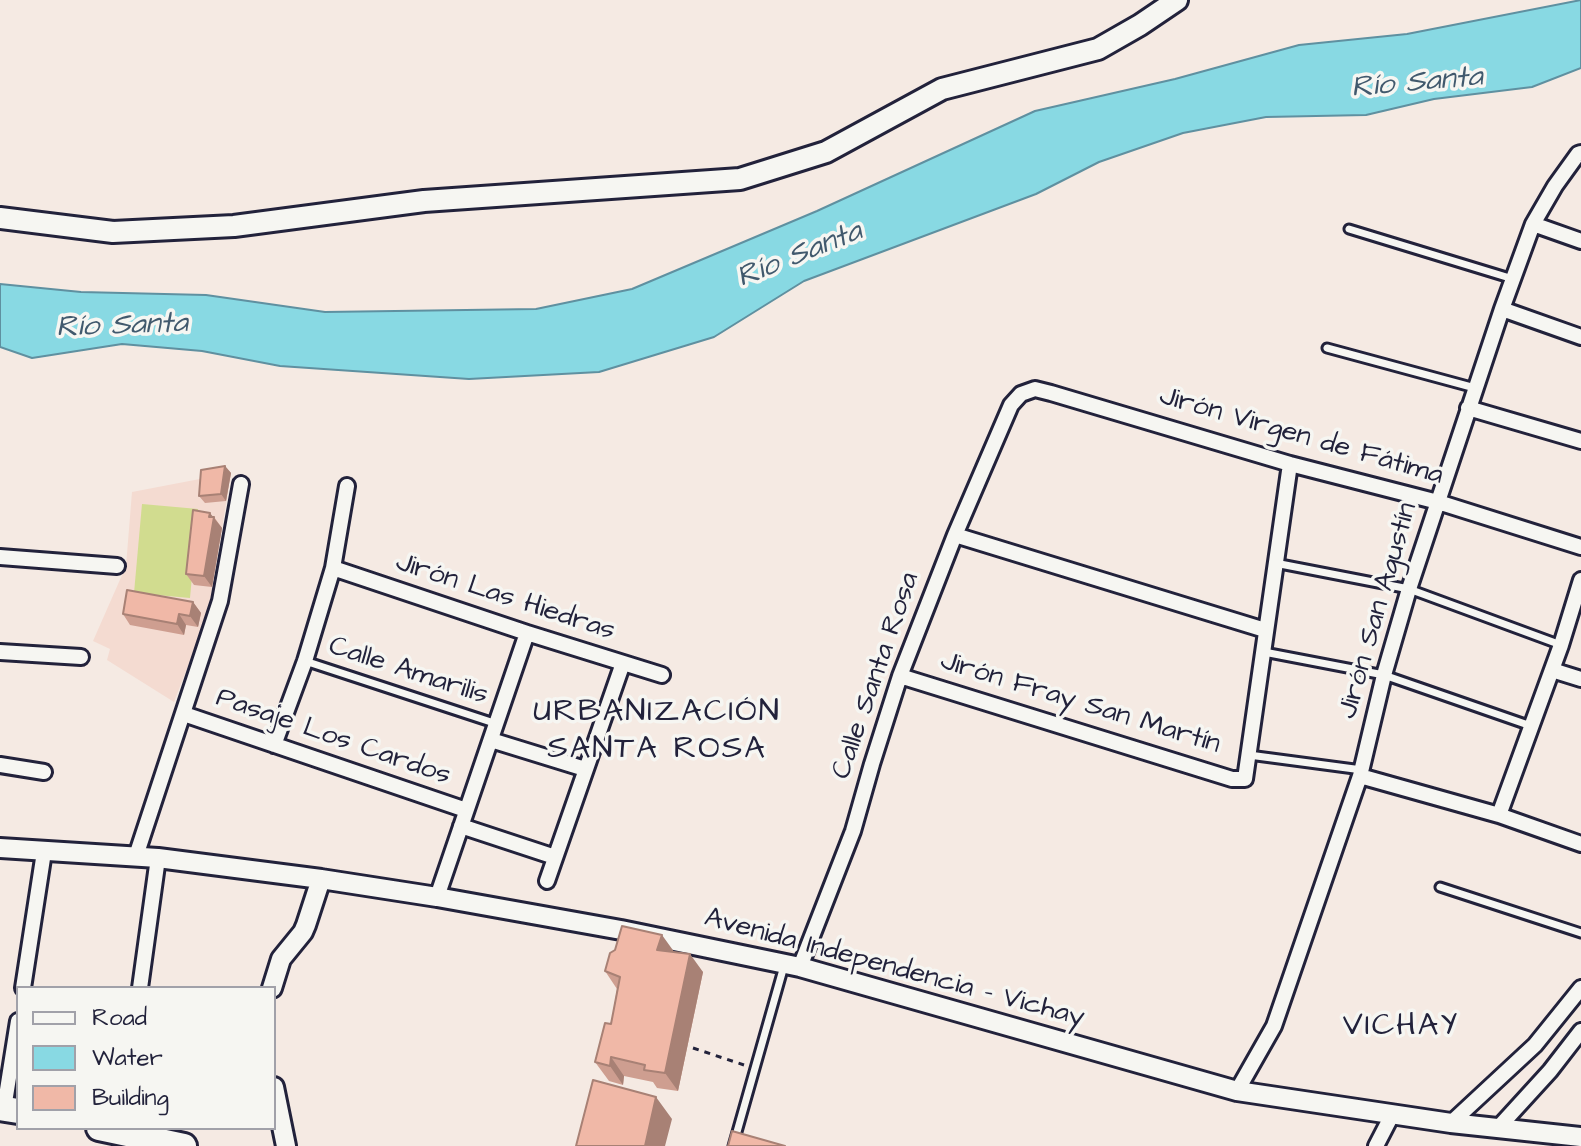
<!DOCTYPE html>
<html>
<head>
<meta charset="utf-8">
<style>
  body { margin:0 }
  #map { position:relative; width:1581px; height:1146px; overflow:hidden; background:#f5eae3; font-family:"Architects Daughter",sans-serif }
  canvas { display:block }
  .legend { position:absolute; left:16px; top:986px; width:260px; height:144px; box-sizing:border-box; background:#f6f6f2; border:2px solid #a1a1a9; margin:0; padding:10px 14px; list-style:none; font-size:24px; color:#22223b }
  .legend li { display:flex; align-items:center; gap:16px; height:40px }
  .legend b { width:40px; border:2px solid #a1a1a9 }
</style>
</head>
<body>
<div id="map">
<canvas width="1581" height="1146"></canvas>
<ul class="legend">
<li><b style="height:10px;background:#f6f6f2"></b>Road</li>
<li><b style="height:22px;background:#88d9e3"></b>Water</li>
<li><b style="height:22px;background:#f0b8a7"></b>Building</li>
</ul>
</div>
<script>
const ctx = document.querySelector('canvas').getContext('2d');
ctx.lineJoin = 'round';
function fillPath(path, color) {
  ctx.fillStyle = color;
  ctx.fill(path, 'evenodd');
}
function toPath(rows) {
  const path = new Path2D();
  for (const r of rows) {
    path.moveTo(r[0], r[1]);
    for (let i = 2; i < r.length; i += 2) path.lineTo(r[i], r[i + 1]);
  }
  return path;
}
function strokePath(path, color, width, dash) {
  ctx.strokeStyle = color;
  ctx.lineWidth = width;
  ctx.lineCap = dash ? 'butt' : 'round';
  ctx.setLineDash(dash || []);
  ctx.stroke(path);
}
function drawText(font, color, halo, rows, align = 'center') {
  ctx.font = font + ' "Architects Daughter",sans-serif';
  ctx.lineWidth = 7;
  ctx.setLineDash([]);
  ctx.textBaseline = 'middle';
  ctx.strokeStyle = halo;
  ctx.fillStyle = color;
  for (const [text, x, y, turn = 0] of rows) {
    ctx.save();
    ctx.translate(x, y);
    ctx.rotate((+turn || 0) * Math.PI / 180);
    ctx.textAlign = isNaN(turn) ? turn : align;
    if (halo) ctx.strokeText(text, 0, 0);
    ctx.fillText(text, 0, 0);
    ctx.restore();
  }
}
fillPath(toPath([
  [231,473,208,614,174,702,107,660,110,649,93,641,126,566,132,492]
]), '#f4dbd1');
fillPath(toPath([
  [142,504,198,509,190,598,134,593]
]), '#d1dc8f');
const water = toPath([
  [1581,0,1581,68,1532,87,1434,99,1366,115,1266,117,1183,133,1099,162,1036,194,804,281,714,337,599,372,469,379,280,366,202,351,122,344,32,358,0,347,0,284,81,292,206,295,325,312,536,309,632,289,817,211,1035,111,1175,79,1299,45,1407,34,1581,0]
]);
fillPath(water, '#88d9e3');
strokePath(water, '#5f90a0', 2);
const lane = toPath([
  [1349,229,1513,279],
  [1327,348,1475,388],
  [1275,563,1409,589,1561,645],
  [1264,652,1384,675,1531,726],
  [305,661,497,724],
  [1249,755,1362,770],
  [1440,887,1581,933],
  [733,1146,784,966]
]);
const street = toPath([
  [1533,224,1581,241],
  [1502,309,1581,337],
  [1468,408,1581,441],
  [955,535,1265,630],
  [0,557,117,566],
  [333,568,527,633,662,675],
  [0,652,81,657],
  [1552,670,1581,679],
  [900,676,1232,779,1245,779,1290,464],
  [184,714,466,810],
  [491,740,585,769],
  [274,745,305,661,333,568,347,486],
  [0,765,44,772],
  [1360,776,1499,815,1581,844],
  [1499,815,1561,645,1581,580],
  [461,826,555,857],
  [136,856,220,601,241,484],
  [547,881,623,663],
  [437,897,527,633],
  [800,967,853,831,872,764,900,676,955,535,1011,405,1021,394,1035,389,1051,393,1290,464,1438,502,1581,547],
  [23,988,44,852],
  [140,988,158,858],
  [1237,1091,1274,1026,1360,776,1384,675,1409,589,1502,309,1533,224,1555,186,1578,154,1581,153],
  [4,1109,18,1021],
  [1451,1123,1535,1045,1581,988],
  [1498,1128,1550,1071,1581,1031],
  [1376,1146,1392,1115]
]);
const secondary = toPath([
  [0,848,158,858,321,879,437,897,621,930,800,967,1237,1091,1451,1123,1581,1137],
  [272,988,281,959,303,932,306,925,321,879],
  [274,1087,286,1146]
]);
const primary = toPath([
  [0,218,113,232,234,226,424,201,740,179,826,152,942,89,1098,49,1140,25,1177,0]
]);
const highway = toPath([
  [0,1108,18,1111],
  [99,1128,184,1146]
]);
strokePath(lane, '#22223b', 13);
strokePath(street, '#22223b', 20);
strokePath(secondary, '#22223b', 24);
strokePath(primary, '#22223b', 26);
strokePath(highway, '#22223b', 30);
strokePath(toPath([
  [693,1048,744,1065]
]), '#22223b', 3, [6, 6]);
strokePath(lane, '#f6f6f2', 7);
strokePath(street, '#f6f6f2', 14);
strokePath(secondary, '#f6f6f2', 18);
strokePath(primary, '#f6f6f2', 20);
strokePath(highway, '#f6f6f2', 24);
fillPath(toPath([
  [225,466,231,473,226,501,205,503,199,496],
  [212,517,214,517,222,528,212,587,194,585,186,574],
  [193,602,201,613,198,627,186,625,184,635,130,625,123,614],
  [674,952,703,972,678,1091,657,1088,653,1082,624,1076,623,1085,609,1081,595,1062,611,1024,617,989,605,971]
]), '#ce9e90');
fillPath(toPath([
  [225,466,231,473,226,501,221,494],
  [210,513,222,528,212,587,204,576],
  [193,602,201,613,198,627,190,616],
  [179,614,186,625,184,635,177,624],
  [662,935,675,953,657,950],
  [690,954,703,972,678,1091,665,1073],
  [611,1057,624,1076,623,1085,610,1066],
  [656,1097,672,1119,665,1146,645,1146]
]), '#a88175');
const building = toPath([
  [225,466,221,494,199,496,201,470,225,466],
  [193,510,210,513,209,517,214,517,204,576,186,574,193,510],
  [127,590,193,602,190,616,179,614,177,624,123,614,127,590],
  [622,926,662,935,657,950,690,954,665,1073,644,1070,645,1065,611,1057,610,1066,595,1062,605,1023,611,1024,620,977,605,971,610,953,615,950,622,926],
  [593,1080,656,1097,645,1146,576,1146,593,1080],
  [732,1131,785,1146,728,1146,732,1131]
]);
fillPath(building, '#f0b8a7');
strokePath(building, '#a88175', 2);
drawText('28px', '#22223b', '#f6f6f2', [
  ["Jirón Virgen de Fátima",1301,437,16],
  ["Jirón Las Hiedras",505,598,18],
  ["Jirón San Agustín",1379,611,-74],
  ["Calle Amarilis",408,672,18],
  ["Calle Santa Rosa",877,676,-71],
  ["Jirón Fray San Martín",1080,704,17],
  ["Pasaje Los Cardos",333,738,19],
  ["Avenida Independencia - Vichay",894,969,15]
]);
drawText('italic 30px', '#41596d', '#f6f6f2', [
  ["Río Santa",1417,84,-5],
  ["Río Santa",800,256,-22],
  ["Río Santa",122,327,-2]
]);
ctx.letterSpacing = '2px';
drawText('32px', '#22223b', '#f6f6f2', [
  ["URBANIZACIÓN",657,713],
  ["SANTA ROSA",657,750],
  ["VICHAY",1401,1027]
]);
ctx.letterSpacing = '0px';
</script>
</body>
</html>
